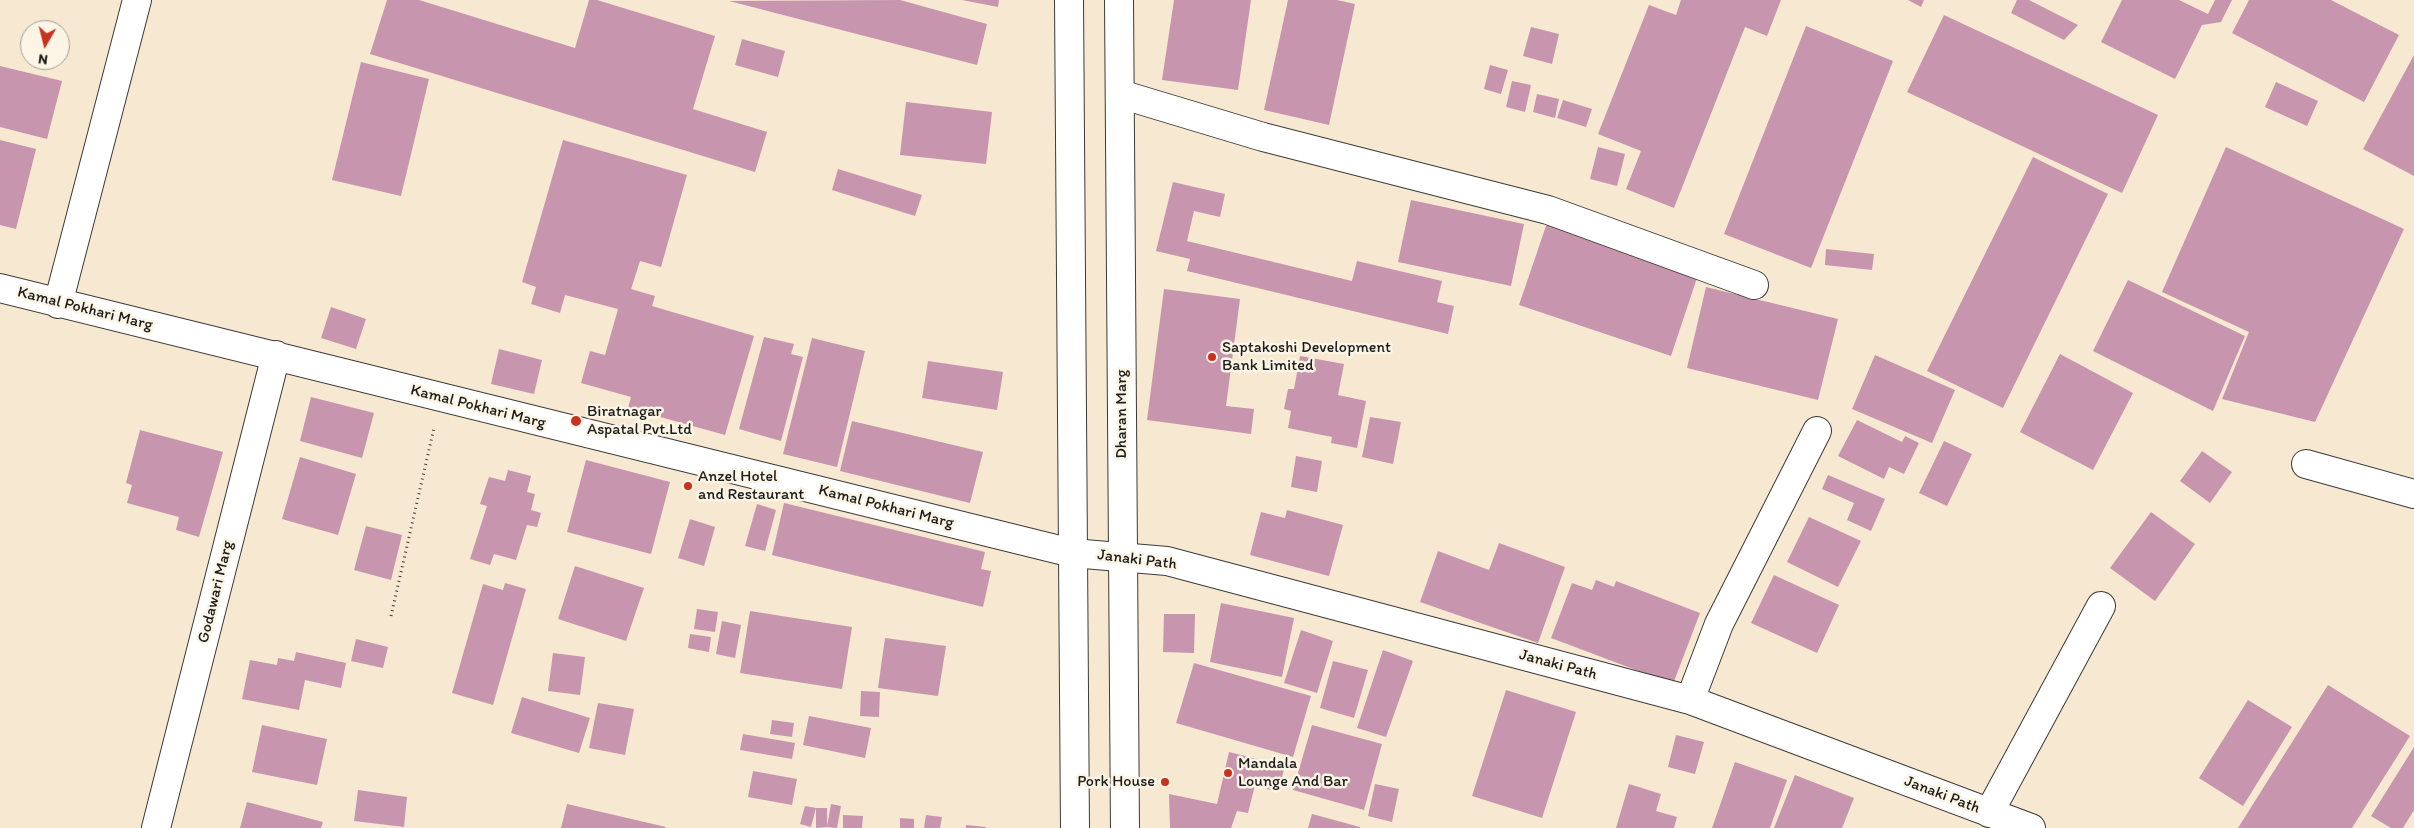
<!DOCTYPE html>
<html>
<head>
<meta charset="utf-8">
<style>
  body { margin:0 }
  #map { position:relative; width:2414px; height:828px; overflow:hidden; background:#f7e8d1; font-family:Itim,sans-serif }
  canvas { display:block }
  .north { position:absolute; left:20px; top:20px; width:50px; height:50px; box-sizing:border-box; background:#fcf5e5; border:1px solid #a29e95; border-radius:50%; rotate:188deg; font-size:14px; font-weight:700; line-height:20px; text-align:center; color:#1c1c1c }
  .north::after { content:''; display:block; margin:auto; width:18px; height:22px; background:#c8321e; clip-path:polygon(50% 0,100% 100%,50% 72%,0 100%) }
</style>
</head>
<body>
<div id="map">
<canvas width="2414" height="828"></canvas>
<div class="north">N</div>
</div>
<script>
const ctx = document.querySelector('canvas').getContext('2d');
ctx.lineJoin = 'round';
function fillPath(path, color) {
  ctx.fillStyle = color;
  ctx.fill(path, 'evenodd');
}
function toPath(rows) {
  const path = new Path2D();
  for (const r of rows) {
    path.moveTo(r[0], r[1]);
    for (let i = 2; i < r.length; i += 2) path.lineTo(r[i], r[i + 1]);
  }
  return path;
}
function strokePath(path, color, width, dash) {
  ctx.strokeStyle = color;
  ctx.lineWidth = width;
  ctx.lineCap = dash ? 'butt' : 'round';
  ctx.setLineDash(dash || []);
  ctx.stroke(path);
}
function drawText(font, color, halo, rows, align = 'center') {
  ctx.font = font + ' Itim,sans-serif';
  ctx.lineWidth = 5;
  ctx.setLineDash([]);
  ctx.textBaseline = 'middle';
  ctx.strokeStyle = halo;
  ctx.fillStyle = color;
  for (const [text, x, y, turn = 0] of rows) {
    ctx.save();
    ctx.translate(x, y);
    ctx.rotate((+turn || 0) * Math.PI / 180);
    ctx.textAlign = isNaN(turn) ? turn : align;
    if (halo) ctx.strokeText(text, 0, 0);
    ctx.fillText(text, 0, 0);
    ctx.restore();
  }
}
fillPath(toPath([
  [387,0,419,0,575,48,589,0,597,0,715,36,693,109,767,132,755,172,370,54],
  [900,0,987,24,977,65,729,1],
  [962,0,999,0,998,7],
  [1174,0,1251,0,1238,90,1162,80],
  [1288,0,1337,0,1355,4,1329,125,1264,110],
  [1681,0,1781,0,1767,36,1745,27,1674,208,1626,189,1641,151,1598,134,1649,5,1676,15],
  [1908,0,1924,0,1921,7],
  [2017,0,2029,0,2078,25,2064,40,2011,13],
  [2122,0,2179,0,2208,14,2215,0,2232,0,2221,22,2202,25,2175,79,2101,42],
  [2249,0,2331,0,2399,35,2364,102,2232,33],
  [1944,15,2158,115,2122,193,1907,92],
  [1806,26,1893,61,1811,268,1724,234],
  [1531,27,1559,34,1552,64,1523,56],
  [742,39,785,51,778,77,735,65],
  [2414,55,2414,176,2363,149],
  [361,62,429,79,401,196,332,180],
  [1490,65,1508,70,1501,94,1484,89],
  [0,66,62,81,47,139,0,127],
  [1512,81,1531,85,1525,112,1506,107],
  [2276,82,2318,101,2307,126,2265,107],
  [1537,94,1559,99,1555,118,1533,112],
  [1563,100,1592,109,1586,127,1557,118],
  [906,102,992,112,986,164,900,155],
  [0,140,36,149,16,229,0,225],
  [563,140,687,175,661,267,640,261,631,289,655,296,652,306,754,336,725,435,628,408,631,397,581,383,590,351,605,355,618,309,565,295,560,313,531,304,536,287,522,282],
  [1598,147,1625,154,1617,186,1590,179],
  [2226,147,2404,229,2315,422,2222,399,2249,332,2162,292],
  [2033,157,2108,194,2003,408,1927,371],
  [838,169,922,195,915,216,832,190],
  [1173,182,1225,194,1220,217,1194,211,1187,241,1352,281,1357,261,1442,281,1437,302,1454,306,1448,334,1187,271,1190,259,1156,251],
  [1411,200,1524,224,1511,286,1398,262],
  [1547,223,1698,275,1671,356,1519,305],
  [1826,249,1874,254,1872,270,1825,265],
  [2128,280,2245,336,2213,411,2093,351],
  [1706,287,1838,319,1818,400,1687,368],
  [1164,289,1240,299,1226,406,1254,409,1251,434,1147,420],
  [331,307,366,319,356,349,321,338],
  [764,337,794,344,791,354,803,357,781,441,739,429],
  [812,338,865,351,837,467,783,454],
  [499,349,542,360,534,394,491,384],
  [2060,354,2133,393,2093,470,2020,432],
  [1875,355,1955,390,1932,443,1852,409],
  [1300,356,1344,364,1338,395,1366,401,1357,448,1331,443,1332,437,1288,428,1291,411,1284,409,1288,389,1294,389],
  [928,361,1003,372,997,410,922,398],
  [311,397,374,413,362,458,300,441],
  [1370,417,1401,422,1393,464,1362,457],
  [1857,420,1902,442,1905,436,1919,443,1904,474,1889,467,1884,479,1838,456],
  [852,421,983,452,970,503,840,471],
  [140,430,223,452,199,537,176,530,179,517,127,503,132,485,126,483],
  [1944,441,1972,454,1947,506,1919,493],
  [2202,451,2232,472,2210,503,2180,481],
  [1296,456,1322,461,1317,492,1291,487],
  [300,457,356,474,338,535,282,519],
  [586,460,670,482,651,554,567,532],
  [508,470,531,476,527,492,535,494,531,510,541,513,537,527,527,525,516,560,494,554,490,565,470,559,487,506,480,504,489,477,505,481],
  [1828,475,1885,499,1871,531,1847,520,1854,503,1822,489],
  [784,503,985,552,981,569,991,571,983,607,772,555],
  [757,504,776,510,765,551,745,546],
  [1287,510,1343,525,1329,576,1250,555,1261,512,1285,518],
  [2151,512,2195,544,2155,601,2110,568],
  [1809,517,1861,541,1838,587,1787,562],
  [690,519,715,527,704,566,678,558],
  [366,526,402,535,391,580,354,570],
  [1499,543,1565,567,1538,643,1420,602,1438,551,1489,570],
  [575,566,644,588,626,641,558,619],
  [1774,575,1839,605,1817,653,1751,623],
  [1596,580,1614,587,1616,581,1700,613,1673,684,1551,638,1572,583,1592,590],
  [505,583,526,589,493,705,452,693,483,584,503,590],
  [1221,603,1294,618,1282,677,1210,662],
  [697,609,718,612,715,632,694,629],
  [750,611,852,627,842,689,740,673],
  [1164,614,1195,614,1194,653,1163,652],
  [722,621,741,625,735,658,716,654],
  [1301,630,1333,641,1317,693,1284,683],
  [690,634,711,637,709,652,688,648],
  [885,638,946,646,938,696,878,688],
  [356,639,388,647,383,668,351,661],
  [1383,650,1413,661,1386,737,1357,728],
  [296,652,346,663,341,688,305,680,299,710,242,699,250,660,277,665,278,658,294,661],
  [553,653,585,657,580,695,548,691],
  [1333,661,1368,670,1354,718,1320,708],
  [1194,663,1311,696,1293,757,1176,723],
  [2328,685,2410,736,2352,828,2238,828],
  [1506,690,1576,712,1542,818,1472,796],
  [861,691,880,692,879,717,860,716],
  [522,697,590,718,579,753,511,733],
  [2248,700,2292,727,2243,806,2199,778],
  [598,703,634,709,625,755,589,748],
  [809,716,871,728,865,758,803,745],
  [772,720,794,723,792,737,770,734],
  [262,725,327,739,317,785,252,772],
  [1312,725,1382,744,1364,810,1293,790],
  [743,734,795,743,792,759,740,750],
  [1676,735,1704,742,1695,774,1668,767],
  [2414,747,2414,810,2403,828,2391,828,2371,816],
  [1229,752,1285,766,1278,792,1255,785,1248,813,1237,811,1231,828,1170,828,1169,794,1217,804],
  [1735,762,1787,780,1770,828,1712,828],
  [753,771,797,779,792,805,748,797],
  [1795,775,1854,798,1842,828,1774,828],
  [1375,784,1399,789,1392,822,1368,816],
  [1629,784,1661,794,1656,811,1677,817,1674,828,1616,828],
  [358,790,407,797,404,827,354,821],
  [247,802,323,822,321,828,240,828],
  [567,804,666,827,665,828,561,828],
  [831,804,841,806,837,828,827,827],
  [805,806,816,808,811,827,800,824],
  [816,808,827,808,827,827,816,828],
  [1312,814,1360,827,1360,828,1308,828],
  [843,815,863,816,862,828,843,828],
  [926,815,942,817,940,828,924,828],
  [900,818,914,819,914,828,900,828],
  [966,825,986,827,986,828,966,828]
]), '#c796ae');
const street = toPath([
  [1120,94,1263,137,1548,210,1754,285],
  [0,288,1072,553,1167,561,1690,700,2031,828],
  [58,304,137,0],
  [2306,464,2414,494],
  [1690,700,1719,624,1817,431],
  [1989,813,2101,606],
  [156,828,276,355]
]);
const primary = toPath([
  [1069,0,1075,828],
  [1119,0,1125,828]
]);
strokePath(street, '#3d3b37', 30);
strokePath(primary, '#3d3b37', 30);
strokePath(toPath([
  [391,616,434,428]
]), '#3d3b37', 3, [1, 4]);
strokePath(street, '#fff', 28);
strokePath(primary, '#fff', 28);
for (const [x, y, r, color] of [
  [1212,357,5,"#c8321e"],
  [576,421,6,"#c8321e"],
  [688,486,5,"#c8321e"],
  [1228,773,5,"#c8321e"],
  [1165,782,5,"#c8321e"]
]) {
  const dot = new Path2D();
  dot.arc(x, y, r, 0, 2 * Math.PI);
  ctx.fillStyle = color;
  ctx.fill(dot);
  strokePath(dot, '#fcf5e5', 2);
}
drawText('16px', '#1c1c1c', '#fcf5e5', [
  ["Kamal Pokhari Marg",85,309,14],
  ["Kamal Pokhari Marg",478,407,14],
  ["Dharan Marg",1122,414,-90],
  ["Kamal Pokhari Marg",886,507,14],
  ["Janaki Path",1137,560,7],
  ["Godawari Marg",216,592,-76],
  ["Janaki Path",1558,665,15],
  ["Janaki Path",1942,795,21]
]);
drawText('16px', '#1c1c1c', '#fcf5e5', [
  ["Saptakoshi Development",1222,348],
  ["Bank Limited",1222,366],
  ["Biratnagar",587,412],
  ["Aspatal Pvt.Ltd",587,430],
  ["Anzel Hotel",698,477],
  ["and Restaurant",698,495],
  ["Mandala",1238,764],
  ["Lounge And Bar",1238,782],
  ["Pork House",1155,782,"right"]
], 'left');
</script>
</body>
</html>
